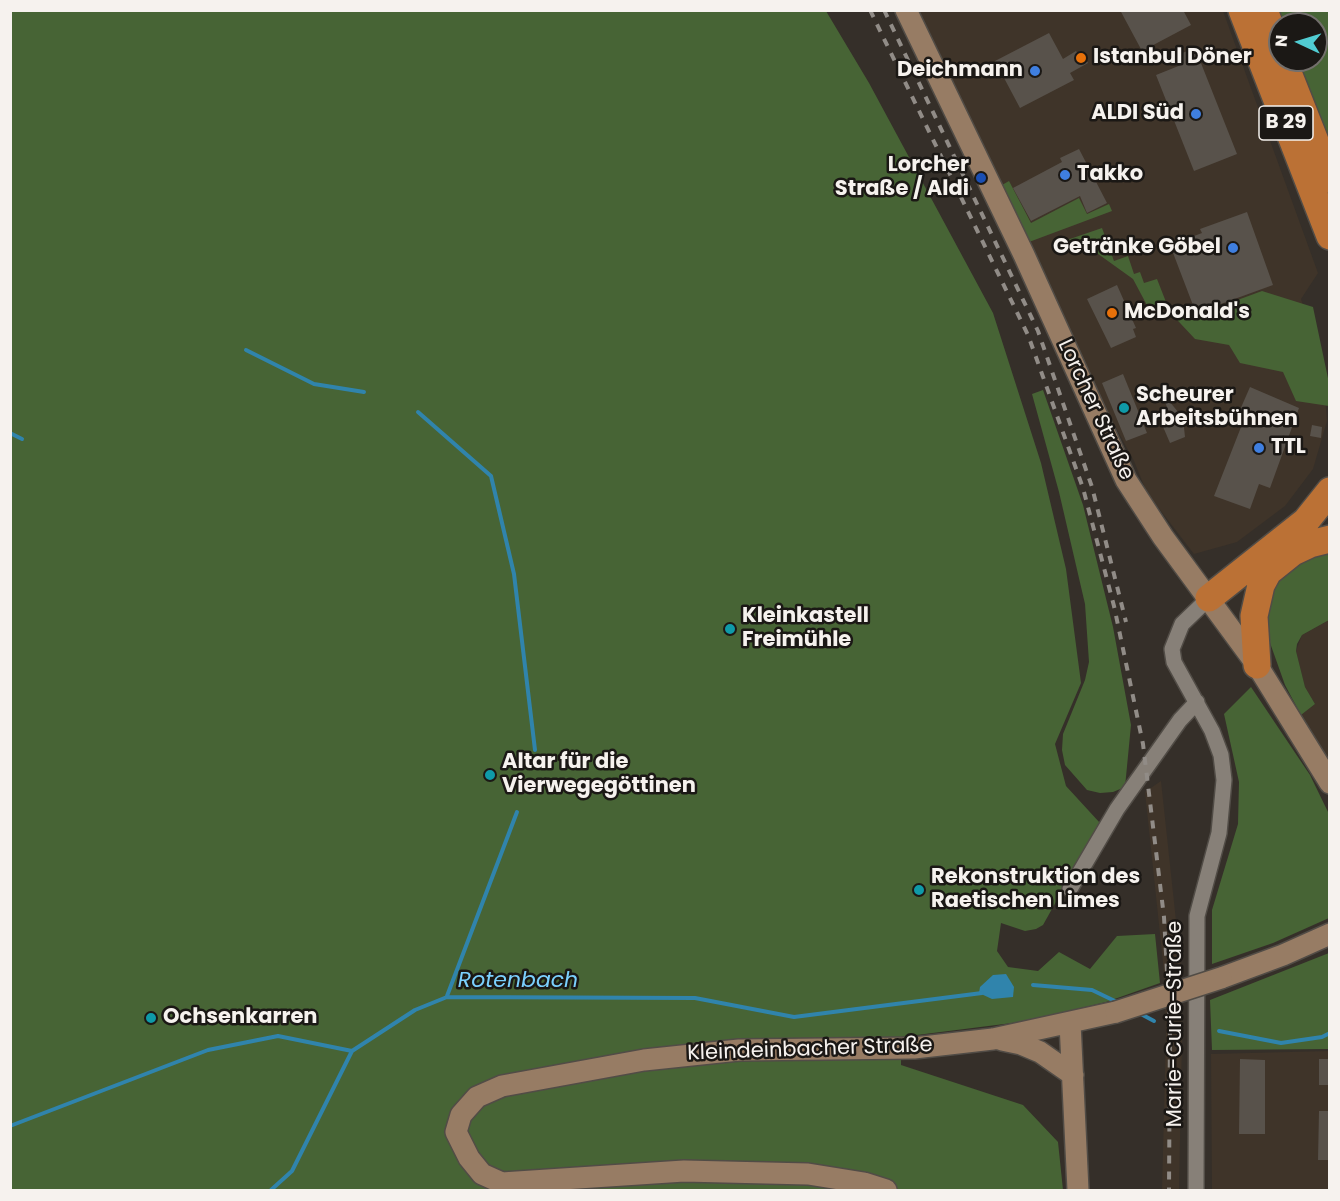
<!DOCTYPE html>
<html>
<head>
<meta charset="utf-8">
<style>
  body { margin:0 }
  #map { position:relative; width:1340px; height:1201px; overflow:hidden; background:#352f29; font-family:Poppins,sans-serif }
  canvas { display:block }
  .frame { position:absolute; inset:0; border:12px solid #f6f2ee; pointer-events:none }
  .north { position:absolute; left:1268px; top:12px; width:60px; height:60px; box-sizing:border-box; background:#1b1815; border:2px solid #736f6c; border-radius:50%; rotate:274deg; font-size:16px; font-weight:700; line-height:24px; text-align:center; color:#f6f2ee }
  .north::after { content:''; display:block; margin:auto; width:21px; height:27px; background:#51ccd2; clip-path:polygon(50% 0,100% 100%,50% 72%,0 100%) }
</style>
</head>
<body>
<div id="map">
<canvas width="1340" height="1201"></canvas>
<div class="frame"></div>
<div class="north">N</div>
</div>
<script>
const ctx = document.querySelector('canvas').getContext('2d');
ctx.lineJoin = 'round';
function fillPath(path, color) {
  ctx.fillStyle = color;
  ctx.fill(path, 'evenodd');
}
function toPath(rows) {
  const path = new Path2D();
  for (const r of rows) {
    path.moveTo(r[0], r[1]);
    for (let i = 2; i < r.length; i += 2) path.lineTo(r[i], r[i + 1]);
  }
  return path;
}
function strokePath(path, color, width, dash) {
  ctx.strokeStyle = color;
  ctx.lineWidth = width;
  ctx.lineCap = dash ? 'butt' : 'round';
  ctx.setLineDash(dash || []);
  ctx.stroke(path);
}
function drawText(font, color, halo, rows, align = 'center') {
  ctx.font = font + ' Poppins,sans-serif';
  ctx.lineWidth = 5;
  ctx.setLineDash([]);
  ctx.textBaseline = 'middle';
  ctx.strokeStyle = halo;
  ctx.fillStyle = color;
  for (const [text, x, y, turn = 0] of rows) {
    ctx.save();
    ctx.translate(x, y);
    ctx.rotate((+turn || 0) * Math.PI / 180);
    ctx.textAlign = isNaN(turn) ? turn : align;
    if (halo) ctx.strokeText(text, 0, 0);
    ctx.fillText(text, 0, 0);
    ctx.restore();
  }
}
fillPath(toPath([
  [913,11,1223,11,1318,273,1301,299,1323,372,1327,421,1313,469,1285,506,1237,542,1194,554,1147,493,1134,461,1094,387],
  [1329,620,1329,768,1301,715,1315,704,1305,687,1296,651,1302,635],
  [1161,781,1181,967,1182,1038,1179,1190,1162,1190,1166,1034,1164,972,1145,792],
  [1329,1051,1329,1190,1212,1190,1211,1054]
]), '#3f3429');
fillPath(toPath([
  [10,11,826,11,869,83,993,313,1041,463,1066,569,1081,683,1055,744,1066,786,1100,823,1043,925,1036,929,1025,931,1001,923,997,951,1008,967,1038,971,1059,952,1090,969,1117,936,1155,934,1160,983,1106,1002,1028,1021,901,1037,901,1065,1023,1105,1058,1142,1063,1190,11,1190],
  [1277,11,1329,11,1329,143,1297,60,1316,60,1316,24,1283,24],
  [1009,181,1031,223,1079,198,1087,214,1109,204,1112,211,1029,242,1002,185],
  [1102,228,1114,261,1128,256,1134,274,1140,272,1144,283,1157,279,1166,302,1149,309,1133,279,1087,246,1070,247,1067,240],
  [1262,291,1313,307,1329,383,1329,406,1296,401,1283,372,1240,363,1229,345,1195,339,1166,308,1176,305,1194,316],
  [1043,390,1083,505,1113,627,1131,725,1125,787,1113,792,1100,793,1087,790,1065,765,1062,750,1063,734,1085,680,1089,662,1085,604,1059,492,1032,394],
  [1329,549,1329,620,1302,635,1297,644,1296,651,1305,687,1315,704,1301,715,1285,685,1264,626,1276,578,1291,564],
  [1251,687,1310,775,1329,814,1329,918,1273,943,1212,964,1212,910,1238,824,1239,782,1224,714],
  [1329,953,1329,1049,1212,1050,1210,1000]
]), '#476435');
fillPath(toPath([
  [1006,974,1014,987,1013,997,992,999,979,993,980,987,993,975]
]), '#3084ac');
strokePath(toPath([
  [246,350,314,384,364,392],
  [418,412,491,476,514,574,535,750],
  [10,433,22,439],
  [1033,985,1092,990,1119,1003],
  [447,996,517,812],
  [1139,1013,1154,1021],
  [1219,1031,1281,1043,1322,1037,1330,1033],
  [10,1126,208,1050,278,1036,352,1051,415,1010,447,997,695,998,794,1017,982,993],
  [271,1190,292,1171,352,1051]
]), '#3084ac', 4);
fillPath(toPath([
  [1120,10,1183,10,1191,25,1142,51],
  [1049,33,1063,59,1076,51,1078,54,1082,52,1088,63,1070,73,1074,80,1020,108,995,61],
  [1195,48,1237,154,1194,171,1156,75,1181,65,1177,55],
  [1079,149,1107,203,1087,213,1080,196,1031,221,1013,188,1062,162,1060,158],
  [1247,212,1273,285,1196,313,1170,245,1202,233,1200,229],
  [1117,285,1136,328,1133,329,1136,337,1111,348,1087,299],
  [1123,374,1147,433,1126,441,1102,383],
  [1250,387,1299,408,1270,488,1259,484,1250,509,1214,496,1243,422,1236,419],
  [1165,396,1183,418,1185,437,1170,443,1161,422,1171,417,1163,397],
  [1312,425,1322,427,1321,438,1310,436],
  [1240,1059,1265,1060,1265,1134,1239,1134],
  [1319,1059,1329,1059,1329,1085,1319,1085],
  [1319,1111,1329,1111,1329,1160,1318,1160]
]), '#58524b');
const street = toPath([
  [1070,889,1117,809,1180,720,1197,702],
  [1196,1190,1197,916,1219,833,1224,780,1221,755,1212,731,1174,662,1172,649,1182,624,1209,598]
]);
const secondary = toPath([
  [906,10,1024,255,1126,480,1163,537,1257,665,1330,783],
  [1221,978,1283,955,1330,934],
  [1070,1023,1078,1190],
  [1002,1040,1021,1044,1040,1052,1073,1075],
  [886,1190,864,1183,808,1174,684,1171,502,1183,482,1174,469,1158,456,1132,461,1115,477,1097,502,1086,644,1060,739,1050,914,1048,993,1039,1116,1012]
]);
const highway = toPath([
  [1242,10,1330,236],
  [1264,10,1280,52],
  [1283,60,1330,179],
  [1209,598,1306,521,1330,491],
  [1257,665,1254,616,1261,585,1268,572,1293,552,1310,544,1330,539]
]);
strokePath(street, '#514c46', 18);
strokePath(secondary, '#514c46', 24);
strokePath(highway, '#514c46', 30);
strokePath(street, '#878078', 15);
strokePath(secondary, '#977c64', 21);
strokePath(highway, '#bb7135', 27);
strokePath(toPath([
  [870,10,1028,335,1083,488,1114,606,1143,744,1164,917,1170,1026,1169,1190],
  [884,10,1038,331,1092,487,1126,622]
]), '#918c87', 4, [8, 8]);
const secondaryBridge = toPath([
  [1116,1012,1221,978]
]);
strokePath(secondaryBridge, '#514c46', 24, []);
strokePath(secondaryBridge, '#977c64', 21);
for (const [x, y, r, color] of [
  [1081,58,6,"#e8710a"],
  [1035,71,6,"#3f7fe0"],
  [1196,114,6,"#3f7fe0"],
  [1065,175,6,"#3f7fe0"],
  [981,178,6,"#1a4fb4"],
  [1233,248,6,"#3f7fe0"],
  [1112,313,6,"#e8710a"],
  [1124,408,6,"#0f9aa8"],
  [1259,448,6,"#3f7fe0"],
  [730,629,6,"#0f9aa8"],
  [490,775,6,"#0f9aa8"],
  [919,890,6,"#0f9aa8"],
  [151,1018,6,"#0f9aa8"]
]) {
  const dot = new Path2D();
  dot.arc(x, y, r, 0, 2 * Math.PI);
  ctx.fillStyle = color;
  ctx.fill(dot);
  strokePath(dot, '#1b1815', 2);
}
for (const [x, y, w] of [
  [1286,123,54]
]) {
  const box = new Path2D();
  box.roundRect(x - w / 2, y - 17, w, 34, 4.5);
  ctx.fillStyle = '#1b1815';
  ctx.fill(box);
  strokePath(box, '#f6f2ee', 1.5);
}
drawText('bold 20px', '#f6f2ee', null, [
  ["B 29",1286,123]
]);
drawText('bold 21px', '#f6f2ee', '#1b1815', [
  ["Istanbul Döner",1093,58],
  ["Deichmann",1023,71,"right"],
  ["ALDI Süd",1184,114,"right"],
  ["Lorcher",969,166,"right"],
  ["Straße / Aldi",969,190,"right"],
  ["Takko",1077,175],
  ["Getränke Göbel",1221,248,"right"],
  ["McDonald's",1124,313],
  ["Scheurer",1136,396],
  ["Arbeitsbühnen",1136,420],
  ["TTL",1271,448],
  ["Kleinkastell",742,617],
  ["Freimühle",742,641],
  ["Altar für die",502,763],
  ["Vierwegegöttinen",502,787],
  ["Rekonstruktion des",931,878],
  ["Raetischen Limes",931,902],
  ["Ochsenkarren",163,1018]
], 'left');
drawText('21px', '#f6f2ee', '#1b1815', [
  ["Lorcher Straße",1095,410,65],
  ["Marie-Curie-Straße",1176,1024,-90],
  ["Kleindeinbacher Straße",810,1050,-2]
]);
drawText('italic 22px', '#7bd0fd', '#1b1815', [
  ["Rotenbach",518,981]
]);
</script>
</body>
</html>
